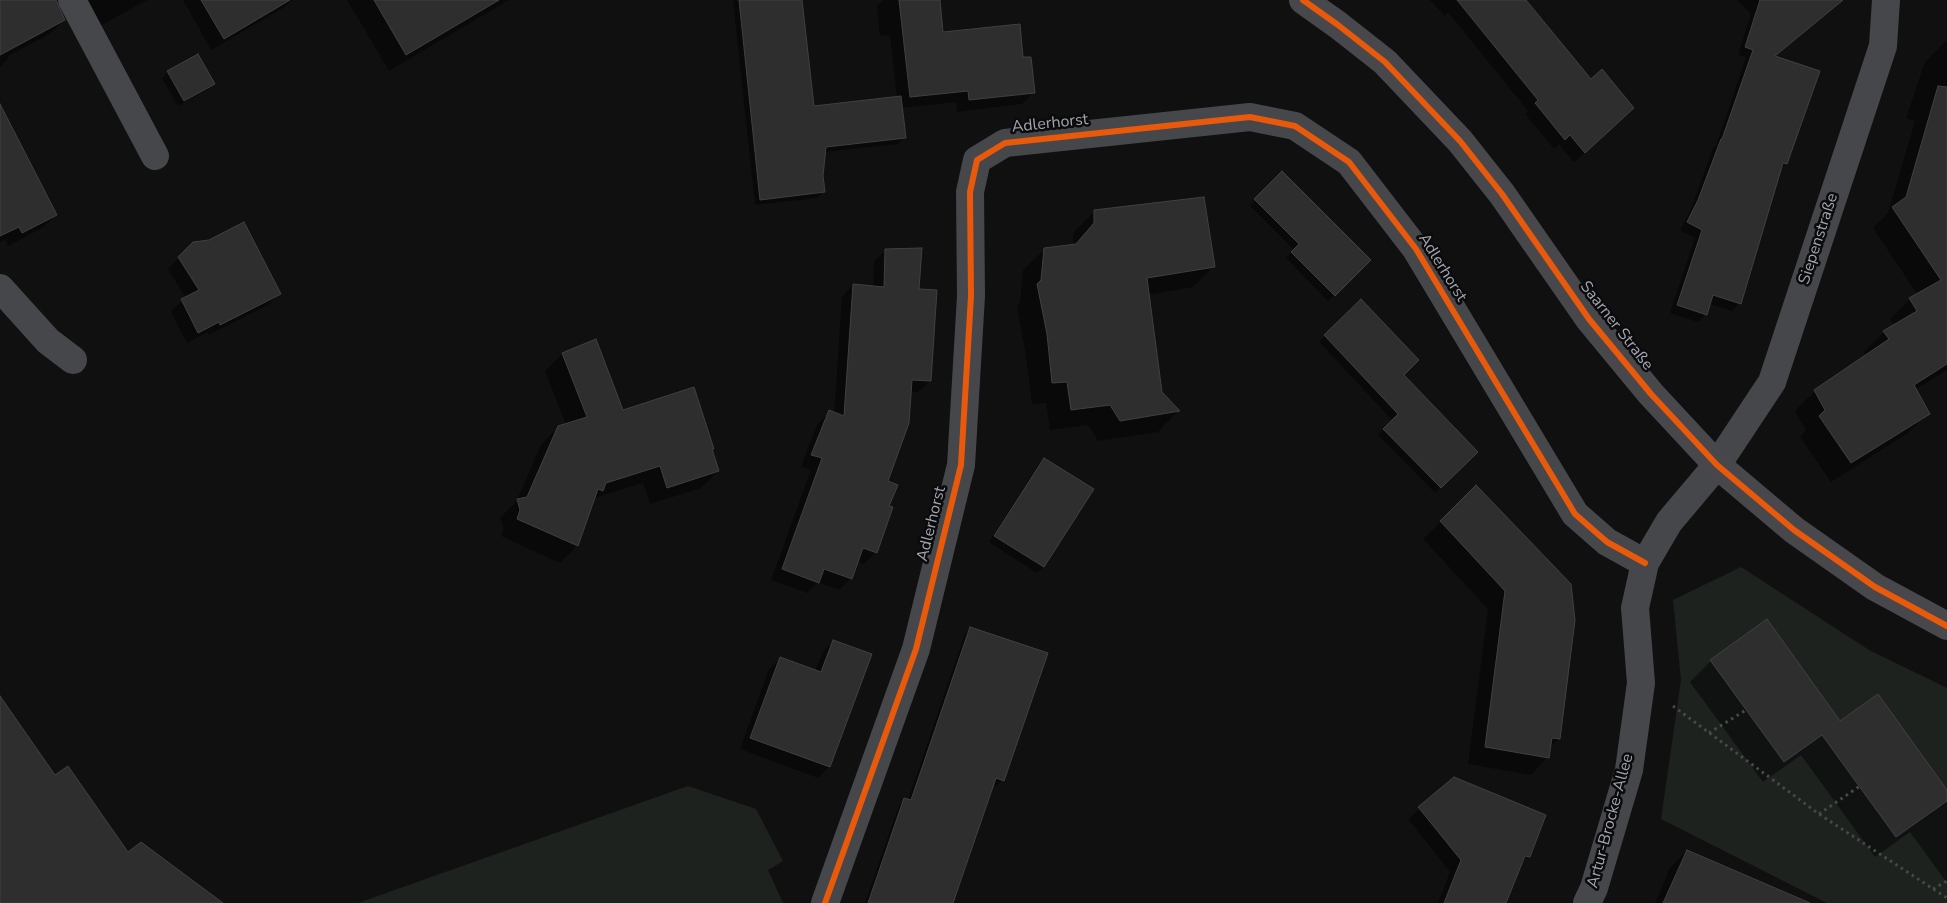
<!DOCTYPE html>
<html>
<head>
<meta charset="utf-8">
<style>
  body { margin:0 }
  canvas { display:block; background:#101011 }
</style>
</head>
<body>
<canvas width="1947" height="903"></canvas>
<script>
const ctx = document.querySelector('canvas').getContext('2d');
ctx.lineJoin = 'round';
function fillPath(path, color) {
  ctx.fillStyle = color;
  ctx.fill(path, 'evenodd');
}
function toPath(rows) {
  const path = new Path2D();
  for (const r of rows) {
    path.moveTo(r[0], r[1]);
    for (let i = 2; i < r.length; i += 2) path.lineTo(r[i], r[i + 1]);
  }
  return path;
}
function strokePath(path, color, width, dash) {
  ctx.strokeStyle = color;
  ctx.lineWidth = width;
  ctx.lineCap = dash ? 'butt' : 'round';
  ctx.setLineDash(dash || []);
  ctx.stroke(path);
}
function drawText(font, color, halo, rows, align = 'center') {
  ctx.font = font + ' "Nunito Sans",sans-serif';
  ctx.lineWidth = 5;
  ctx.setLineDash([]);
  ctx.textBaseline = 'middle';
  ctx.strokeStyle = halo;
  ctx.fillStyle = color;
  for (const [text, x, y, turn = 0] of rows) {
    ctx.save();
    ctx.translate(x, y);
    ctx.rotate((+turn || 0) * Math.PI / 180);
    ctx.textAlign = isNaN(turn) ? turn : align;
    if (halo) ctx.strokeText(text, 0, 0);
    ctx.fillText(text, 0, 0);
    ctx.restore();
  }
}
fillPath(toPath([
  [1741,567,1869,650,1947,688,1947,903,1827,903,1661,819,1681,680,1673,600],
  [688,786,756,809,783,861,768,870,783,903,358,903]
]), '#1d221e');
fillPath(toPath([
  [0,0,55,0,64,20,50,34,8,56,9,58,0,67],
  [65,0,147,0,93,30],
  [183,0,292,0,285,7,211,50],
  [347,0,509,0,389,71],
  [733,0,801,0,813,107,897,97,890,35,880,36,877,6,883,0,939,0,942,33,1022,58,1034,92,1022,104,957,112,956,102,901,108,904,138,898,144,824,152,821,176,823,192,817,198,755,205],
  [1430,0,1525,0,1622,119,1574,162,1559,144,1554,149,1525,114,1528,111,1448,12,1445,16],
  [1737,0,1837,0,1839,2,1774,57,1818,72,1786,164,1779,170,1740,303,1732,311,1710,304,1706,314,1698,322,1670,313,1695,238,1680,230,1691,209,1713,148,1716,146,1746,57,1738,55,1751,14],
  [1945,42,1947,43,1947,370,1915,390,1928,413,1908,433,1831,482,1800,437,1806,430,1795,411,1815,391,1866,356,1864,352,1884,332,1895,326,1890,319,1910,299,1918,295,1873,228,1888,213,1915,121,1906,118,1925,62],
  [168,72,213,84,207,90,178,106,162,78],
  [0,107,56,215,42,228,8,246,5,239,0,242],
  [1282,173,1369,260,1328,301,1286,258,1294,250,1250,206],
  [1094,212,1214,266,1193,287,1148,295,1161,393,1178,411,1158,432,1098,441,1088,425,1050,430,1046,403,1032,404,1026,356,1017,306,1020,302,1023,270,1045,249,1073,246,1073,233],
  [209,242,279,294,268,305,209,335,208,332,187,343,171,311,186,298,168,269,184,252],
  [886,250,918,290,930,381,918,392,910,392,886,482,888,507,876,552,864,564,857,561,850,579,839,590,818,582,807,593,771,580,811,470,801,466,818,423,830,412,834,414,842,297,853,285,873,287,874,261],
  [1361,301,1403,375,1477,452,1435,493,1378,435,1393,421,1319,342],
  [595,341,622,411,713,448,711,450,718,471,701,488,650,504,643,483,594,498,577,546,560,563,501,536,504,528,500,518,516,502,541,445,558,427,566,425,545,371,562,354],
  [1044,459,1092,490,1043,567,1037,573,989,542,1038,465],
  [1476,487,1559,739,1549,748,1548,757,1531,775,1468,764,1488,609,1423,539],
  [971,628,1002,780,997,786,992,785,952,903,865,903,899,805,905,799,908,800,965,634],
  [833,641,829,767,818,778,740,749,769,669,780,658,815,671,823,652],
  [1711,661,1947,792,1947,883,1910,832,1875,857,1801,755,1763,782,1690,682],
  [1455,779,1528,856,1520,864,1505,903,1438,903,1450,872,1408,819],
  [1687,851,1760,903,1655,903,1670,868]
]), '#0007');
const building = toPath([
  [0,0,56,0,65,20,0,55,0,0],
  [201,0,290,0,224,39,201,0],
  [374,0,499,0,406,55,374,0],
  [739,0,802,0,814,106,901,96,906,138,826,147,823,176,825,192,760,200,739,0],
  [899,0,940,0,943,32,1020,24,1023,57,1031,57,1035,93,969,100,968,91,910,97,899,0],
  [1457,0,1526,0,1591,79,1602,69,1634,108,1585,153,1570,135,1565,140,1535,103,1538,100,1457,0],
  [1760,0,1843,0,1775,56,1820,71,1787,164,1783,163,1741,304,1713,295,1707,315,1677,305,1702,230,1687,222,1698,200,1721,139,1722,139,1753,50,1745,47,1760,0],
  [198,54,215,84,184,101,167,71,198,54],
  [1938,86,1947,87,1947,364,1914,385,1930,414,1851,463,1819,416,1825,410,1814,390,1889,339,1883,331,1917,311,1909,298,1941,280,1892,207,1906,197,1938,86],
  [0,104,57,215,22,233,19,227,0,236,0,104],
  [1282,171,1371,260,1335,296,1291,252,1299,244,1254,199,1282,171],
  [1204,197,1215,267,1147,278,1162,392,1180,411,1120,421,1110,405,1071,410,1067,382,1052,383,1047,334,1037,284,1041,280,1044,248,1076,244,1094,223,1094,210,1204,197],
  [244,222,281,294,220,325,219,322,198,333,181,299,199,290,178,257,193,242,209,240,244,222],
  [922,248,919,289,937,290,931,381,912,380,909,423,888,481,898,485,889,506,893,507,877,553,863,548,852,579,824,569,819,583,782,569,822,458,811,455,829,410,844,416,853,284,884,287,885,249,922,248],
  [1361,299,1419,360,1404,375,1478,452,1441,488,1383,429,1398,414,1324,335,1361,299],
  [596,339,623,410,694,387,714,449,712,449,719,471,667,488,660,466,606,483,603,491,598,489,578,546,517,519,520,510,517,499,527,497,558,426,587,417,562,353,596,339],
  [1044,458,1094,489,1044,567,994,536,1044,458],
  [1476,485,1571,584,1575,620,1560,739,1552,738,1549,758,1485,747,1505,591,1440,521,1476,485],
  [1767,619,1840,721,1878,694,1947,790,1947,801,1896,837,1822,735,1784,762,1710,660,1767,619],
  [970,627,1048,653,1004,781,996,778,953,903,868,903,904,798,911,800,970,627],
  [833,640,872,654,830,767,750,738,780,657,821,672,833,640],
  [0,696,55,775,68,766,128,852,141,842,223,903,0,903,0,696],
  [1454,777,1546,815,1530,857,1525,856,1506,903,1444,903,1461,860,1418,807,1454,777],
  [1687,850,1810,903,1663,903,1687,850]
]);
fillPath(building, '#2e2e2f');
strokePath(building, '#404044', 1);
strokePath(toPath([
  [1673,706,1819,814,1947,898],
  [1709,733,1746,710],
  [1819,814,1860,786],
  [1933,889,1947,881]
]), '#48484b', 3, [2.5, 4]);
strokePath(toPath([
  [72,0,155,156],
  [0,288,48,341,73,360],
  [825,903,916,649,961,465,971,296,970,192,977,160,1005,143,1250,117,1295,126,1349,162,1416,249,1575,514,1607,542,1645,563],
  [1587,903,1594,888,1629,770,1641,683,1635,608,1645,563,1669,522,1717,465,1772,382,1883,46,1886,0]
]), '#46474a', 28);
strokePath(toPath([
  [1303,0,1338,25,1385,62,1460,141,1502,194,1589,319,1651,394,1717,465,1794,530,1875,587,1947,626]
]), '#48484c', 28);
strokePath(toPath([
  [1303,0,1338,25,1385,62,1460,141,1502,194,1589,319,1651,394,1717,465,1794,530,1875,587,1947,626],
  [825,903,916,649,961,465,971,296,970,192,977,160,1005,143,1250,117,1295,126,1349,162,1416,249,1575,514,1607,542,1645,563]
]), '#e8590c', 6);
drawText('16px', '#a2a5b0', '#0b0b0c', [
  ["Adlerhorst",1050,124,-6],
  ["Siepenstraße",1819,239,-72],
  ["Adlerhorst",1442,268,58],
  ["Saarner Straße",1616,326,52],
  ["Adlerhorst",932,524,-76],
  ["Artur-Brocke-Allee",1611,821,-75]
]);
</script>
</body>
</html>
